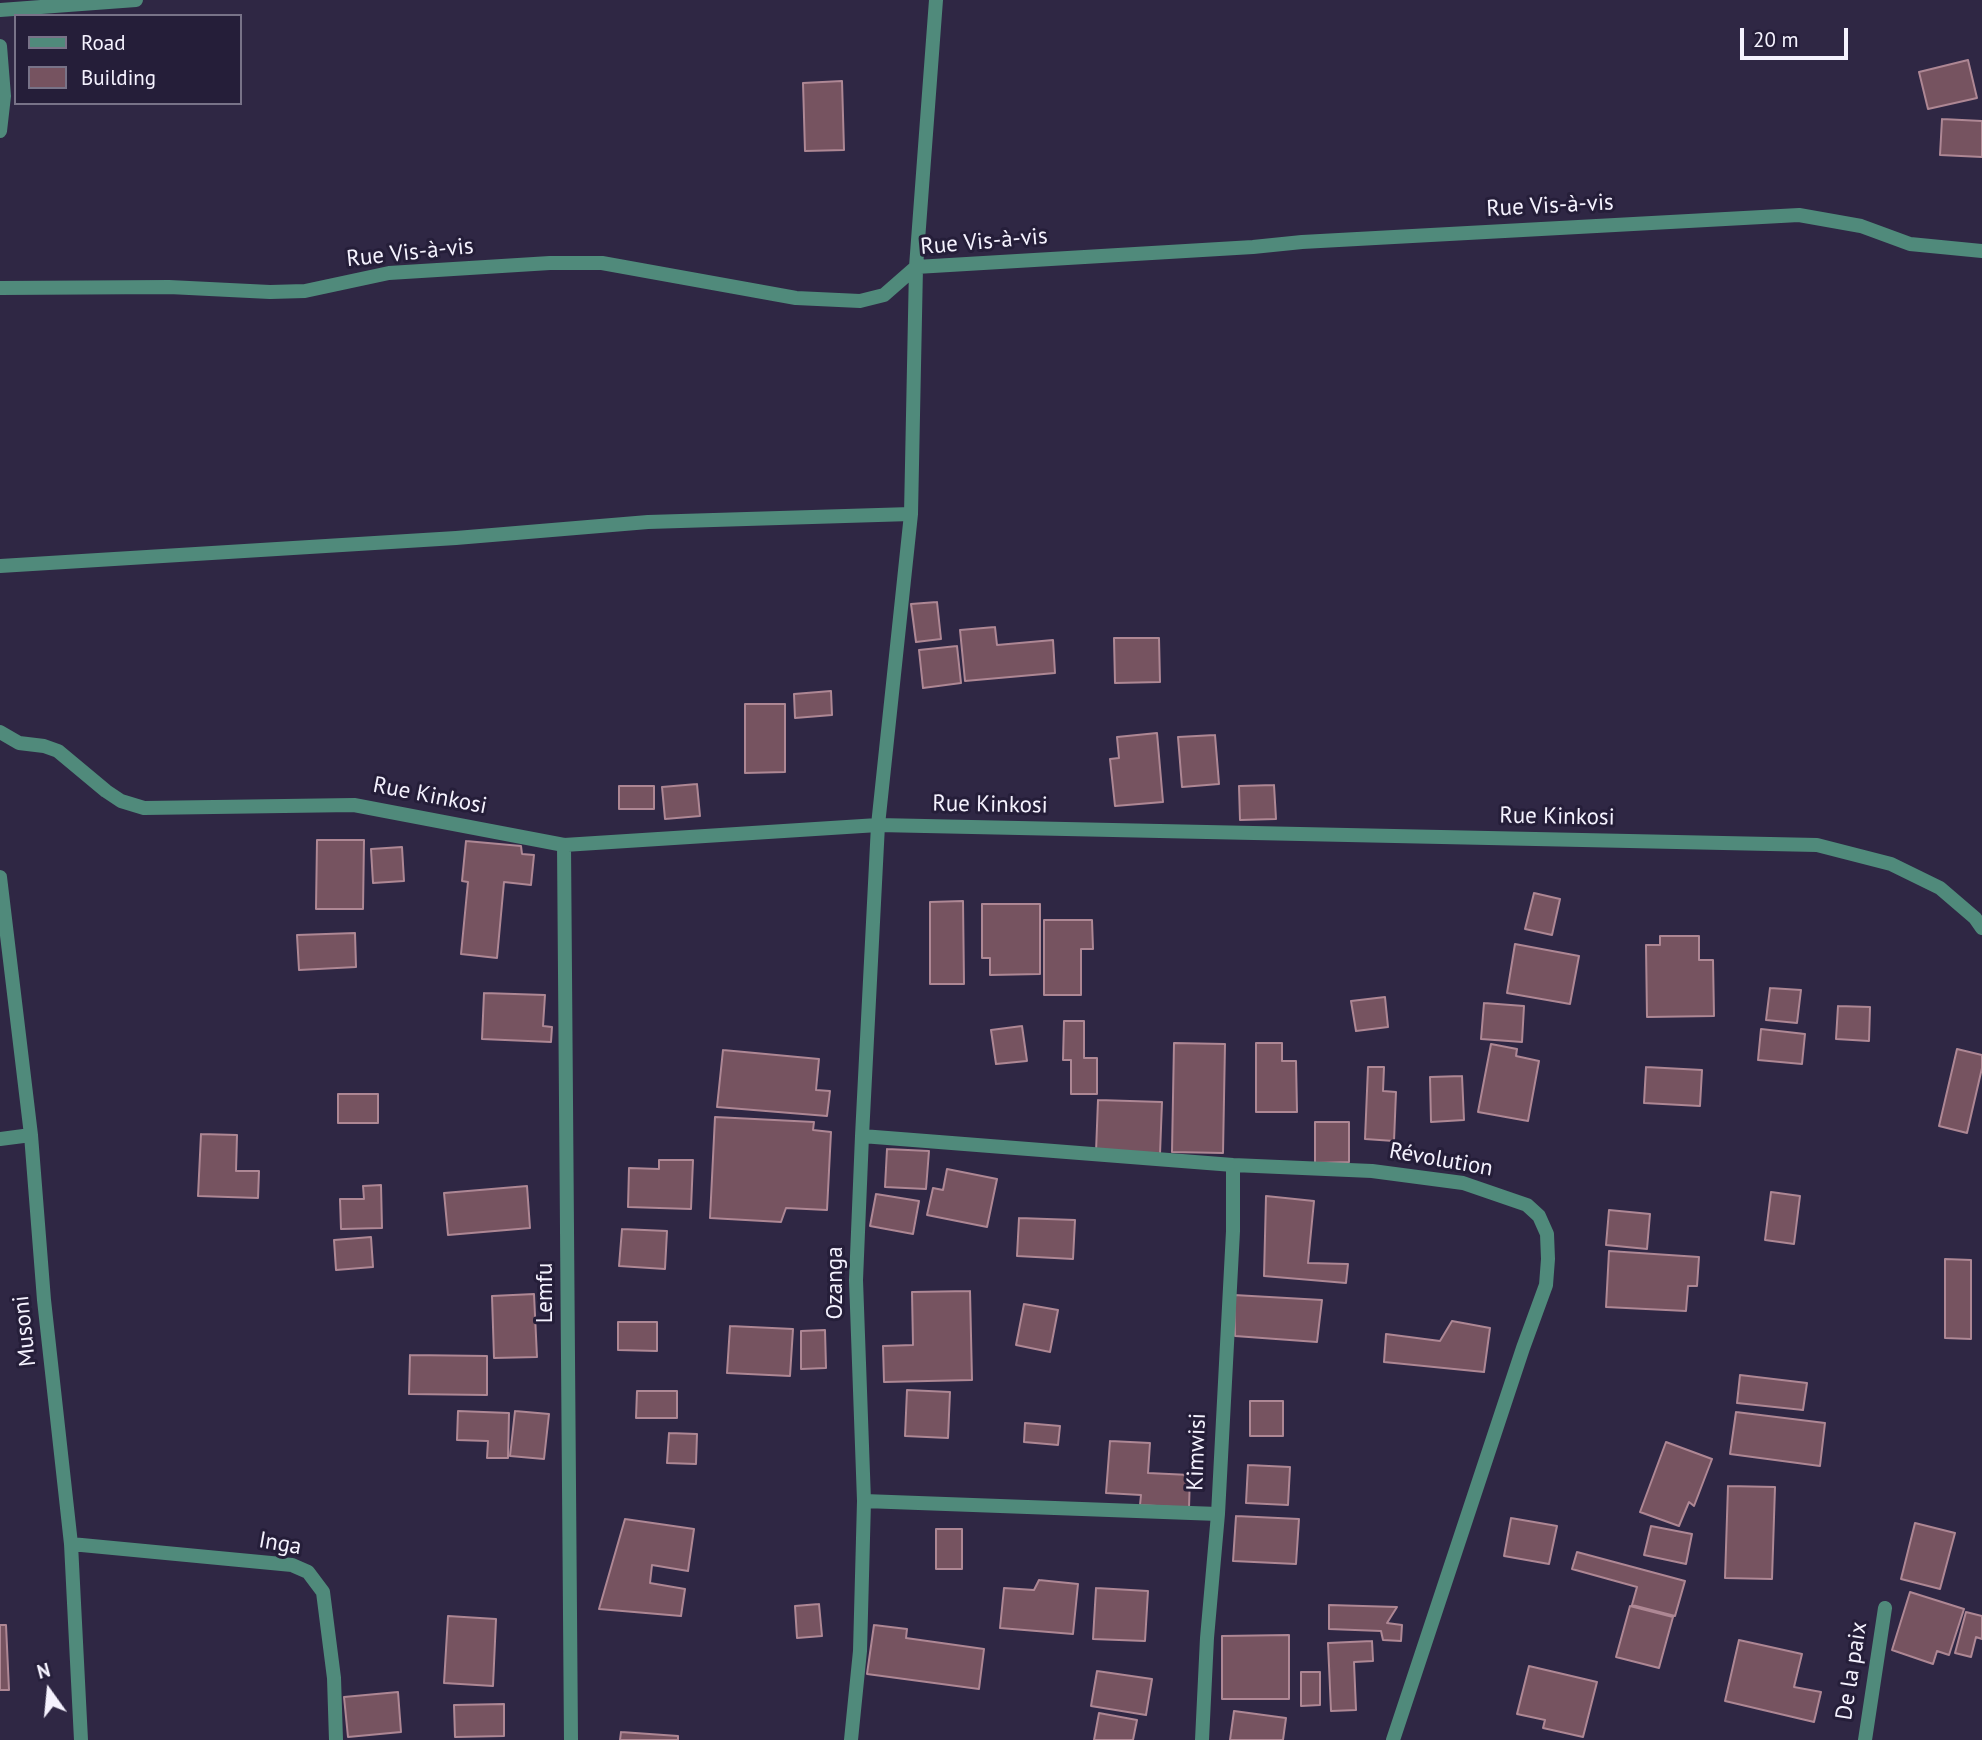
<!DOCTYPE html>
<html>
<head>
<meta charset="utf-8">
<style>
  body { margin:0 }
  #map { position:relative; width:1982px; height:1740px; overflow:hidden; background:#2f2744; font-family:"PT Sans",sans-serif }
  canvas { display:block }
  .legend { position:absolute; left:14px; top:14px; width:228px; height:91px; box-sizing:border-box; background:#251e39; border:2px solid #787388; margin:0; padding:9px 12px; list-style:none; font-size:21px; color:#f5f2fe }
  .legend li { display:flex; align-items:center; gap:14px; height:35px }
  .legend b { width:35px; border:2px solid #787388 }
  .north { position:absolute; left:14px; top:1656px; width:70px; height:70px; -webkit-text-stroke:5px #251e39; paint-order:stroke; rotate:345deg; font-size:19px; font-weight:700; line-height:28px; text-align:center; color:#f5f2fe }
  .north::after { content:''; display:block; margin:auto; width:24px; height:32px; background:#f5f2fe; clip-path:polygon(50% 0,100% 100%,50% 72%,0 100%) }
  .scale { position:absolute; left:1740px; top:28px; width:108px; height:32px; box-sizing:border-box; border:4px solid #f5f2fe; border-top:0; padding-left:9px; font-size:21px; line-height:24px; white-space:nowrap; color:#f5f2fe; -webkit-text-stroke:5px #251e39; paint-order:stroke }
</style>
</head>
<body>
<div id="map">
<canvas width="1982" height="1740"></canvas>
<ul class="legend">
<li><b style="height:9px;background:#508a7b"></b>Road</li>
<li><b style="height:19px;background:#765360"></b>Building</li>
</ul>
<div class="north">N</div>
<div class="scale">20 m</div>
</div>
<script>
const ctx = document.querySelector('canvas').getContext('2d');
ctx.lineJoin = 'round';
function fillPath(path, color) {
  ctx.fillStyle = color;
  ctx.fill(path, 'evenodd');
}
function toPath(rows) {
  const path = new Path2D();
  for (const r of rows) {
    path.moveTo(r[0], r[1]);
    for (let i = 2; i < r.length; i += 2) path.lineTo(r[i], r[i + 1]);
  }
  return path;
}
function strokePath(path, color, width, dash) {
  ctx.strokeStyle = color;
  ctx.lineWidth = width;
  ctx.lineCap = dash ? 'butt' : 'round';
  ctx.setLineDash(dash || []);
  ctx.stroke(path);
}
function drawText(font, color, halo, rows, align = 'center') {
  ctx.font = font + ' "PT Sans",sans-serif';
  ctx.lineWidth = 6;
  ctx.setLineDash([]);
  ctx.textBaseline = 'middle';
  ctx.strokeStyle = halo;
  ctx.fillStyle = color;
  for (const [text, x, y, turn = 0] of rows) {
    ctx.save();
    ctx.translate(x, y);
    ctx.rotate((+turn || 0) * Math.PI / 180);
    ctx.textAlign = isNaN(turn) ? turn : align;
    if (halo) ctx.strokeText(text, 0, 0);
    ctx.fillText(text, 0, 0);
    ctx.restore();
  }
}
const building = toPath([
  [1968,60,1977,98,1928,109,1919,72,1968,60],
  [842,81,844,150,805,151,803,83,842,81],
  [1942,119,1982,121,1982,157,1940,155,1942,119],
  [937,602,941,639,916,642,911,604,937,602],
  [995,627,997,645,1053,640,1055,673,965,681,960,630,995,627],
  [1114,638,1159,638,1160,682,1115,683,1114,638],
  [957,646,961,683,923,688,919,650,957,646],
  [831,691,832,715,795,718,794,694,831,691],
  [745,704,785,704,785,772,745,773,745,704],
  [1157,733,1163,802,1115,806,1110,759,1119,758,1117,737,1157,733],
  [1215,735,1219,784,1182,787,1178,737,1215,735],
  [697,784,700,816,665,819,662,787,697,784],
  [1274,785,1276,819,1240,820,1239,786,1274,785],
  [619,786,654,786,654,809,619,809,619,786],
  [317,840,364,840,363,909,316,909,317,840],
  [466,841,521,846,522,854,534,855,531,885,504,882,497,958,461,954,468,882,462,881,466,841],
  [402,847,404,881,373,883,371,849,402,847],
  [1534,893,1560,899,1552,935,1525,929,1534,893],
  [963,901,964,984,930,984,930,902,963,901],
  [982,904,1040,904,1040,974,990,975,990,958,982,958,982,904],
  [1044,920,1092,920,1093,949,1081,949,1081,995,1044,995,1044,920],
  [355,933,356,967,299,970,297,935,355,933],
  [1660,936,1699,936,1699,960,1713,960,1714,1016,1647,1017,1646,945,1660,945,1660,936],
  [1515,944,1579,956,1570,1004,1507,993,1515,944],
  [1770,988,1801,990,1797,1023,1766,1020,1770,988],
  [484,993,545,995,543,1026,552,1027,551,1042,482,1039,484,993],
  [1385,997,1388,1027,1356,1031,1351,1001,1385,997],
  [1484,1003,1524,1006,1522,1042,1481,1039,1484,1003],
  [1838,1006,1870,1007,1869,1041,1836,1039,1838,1006],
  [1064,1021,1084,1021,1084,1058,1097,1058,1097,1094,1071,1094,1071,1060,1063,1060,1064,1021],
  [1022,1026,1027,1061,996,1064,991,1030,1022,1026],
  [1761,1029,1805,1034,1802,1064,1758,1060,1761,1029],
  [1174,1043,1225,1044,1223,1153,1172,1152,1174,1043],
  [1256,1043,1282,1043,1282,1061,1296,1061,1297,1112,1256,1112,1256,1043],
  [1491,1044,1517,1049,1516,1056,1539,1061,1528,1121,1478,1112,1491,1044],
  [1957,1049,1982,1055,1982,1068,1967,1133,1939,1126,1957,1049],
  [723,1050,819,1059,816,1090,830,1091,827,1116,717,1107,723,1050],
  [1368,1067,1384,1067,1383,1091,1396,1092,1394,1141,1365,1139,1368,1067],
  [1646,1067,1702,1070,1700,1106,1644,1103,1646,1067],
  [1462,1076,1464,1120,1431,1122,1430,1077,1462,1076],
  [338,1094,378,1094,378,1123,338,1123,338,1094],
  [1098,1100,1162,1102,1160,1154,1096,1152,1098,1100],
  [715,1117,814,1122,813,1130,831,1132,827,1210,786,1208,781,1222,710,1218,715,1117],
  [1315,1122,1349,1122,1349,1162,1315,1163,1315,1122],
  [201,1134,237,1135,236,1171,259,1171,258,1198,198,1196,201,1134],
  [887,1149,929,1151,926,1189,885,1187,887,1149],
  [659,1160,693,1160,691,1209,628,1207,629,1168,659,1169,659,1160],
  [947,1169,997,1179,987,1227,927,1215,933,1188,943,1190,947,1169],
  [381,1185,382,1228,341,1229,340,1199,364,1199,363,1186,381,1185],
  [527,1186,530,1228,448,1235,444,1193,527,1186],
  [1771,1192,1800,1196,1794,1244,1765,1240,1771,1192],
  [876,1194,919,1201,913,1234,870,1226,876,1194],
  [1266,1196,1314,1201,1308,1263,1348,1264,1346,1283,1264,1276,1266,1196],
  [1609,1210,1650,1214,1647,1249,1606,1245,1609,1210],
  [1019,1218,1075,1220,1073,1259,1017,1256,1019,1218],
  [622,1229,667,1231,665,1269,619,1266,622,1229],
  [371,1237,373,1267,336,1270,334,1240,371,1237],
  [1609,1251,1699,1257,1697,1286,1688,1286,1686,1311,1606,1307,1609,1251],
  [1945,1259,1971,1260,1971,1339,1945,1338,1945,1259],
  [970,1291,972,1380,884,1382,883,1346,913,1345,912,1292,970,1291],
  [534,1294,537,1357,494,1358,492,1296,534,1294],
  [1234,1295,1322,1300,1317,1342,1235,1336,1234,1295],
  [1024,1304,1058,1310,1050,1352,1016,1345,1024,1304],
  [1452,1321,1490,1328,1484,1372,1384,1362,1386,1334,1440,1341,1452,1321],
  [618,1322,657,1322,657,1351,618,1350,618,1322],
  [730,1326,793,1329,790,1376,727,1373,730,1326],
  [825,1330,826,1368,801,1369,801,1331,825,1330],
  [410,1355,487,1356,487,1395,409,1394,410,1355],
  [1740,1375,1807,1383,1803,1410,1737,1403,1740,1375],
  [907,1390,950,1392,948,1438,905,1436,907,1390],
  [637,1391,677,1391,677,1418,636,1418,637,1391],
  [1250,1401,1283,1401,1283,1436,1250,1436,1250,1401],
  [458,1411,509,1413,508,1458,487,1458,488,1441,457,1440,458,1411],
  [515,1411,549,1414,544,1459,510,1456,515,1411],
  [1736,1412,1825,1423,1820,1466,1730,1454,1736,1412],
  [1025,1423,1060,1426,1058,1445,1024,1442,1025,1423],
  [669,1433,697,1434,696,1464,667,1463,669,1433],
  [1110,1441,1150,1443,1148,1473,1190,1475,1189,1508,1140,1505,1141,1495,1106,1493,1110,1441],
  [1666,1442,1712,1459,1694,1506,1689,1502,1679,1526,1640,1512,1666,1442],
  [1248,1465,1290,1467,1288,1505,1246,1503,1248,1465],
  [1728,1486,1775,1487,1772,1579,1725,1578,1728,1486],
  [1236,1516,1299,1519,1296,1564,1233,1561,1236,1516],
  [1511,1518,1557,1526,1549,1564,1504,1556,1511,1518],
  [625,1519,694,1529,688,1571,652,1565,650,1583,685,1589,681,1616,599,1609,625,1519],
  [1915,1523,1955,1533,1940,1589,1901,1579,1915,1523],
  [1651,1526,1692,1534,1686,1564,1644,1555,1651,1526],
  [936,1529,962,1529,962,1569,936,1569,936,1529],
  [1577,1552,1685,1581,1675,1616,1632,1605,1637,1587,1572,1569,1577,1552],
  [1039,1580,1078,1584,1073,1634,1000,1628,1004,1588,1034,1590,1039,1580],
  [1096,1588,1148,1591,1145,1641,1093,1639,1096,1588],
  [1910,1592,1964,1609,1949,1655,1937,1651,1933,1664,1892,1650,1910,1592],
  [819,1604,822,1636,797,1638,795,1606,819,1604],
  [1329,1605,1397,1607,1387,1623,1402,1625,1401,1641,1383,1640,1381,1631,1329,1629,1329,1605],
  [1630,1606,1673,1617,1659,1668,1616,1657,1630,1606],
  [1966,1612,1982,1616,1982,1639,1976,1637,1971,1657,1955,1653,1966,1612],
  [448,1616,496,1619,493,1686,444,1683,448,1616],
  [0,1625,6,1625,9,1690,0,1690,0,1625],
  [874,1625,907,1629,906,1638,984,1649,979,1689,867,1674,874,1625],
  [1289,1635,1289,1699,1222,1699,1222,1636,1289,1635],
  [1739,1640,1802,1654,1794,1687,1821,1692,1814,1722,1725,1701,1739,1640],
  [1372,1641,1373,1661,1354,1662,1356,1710,1331,1711,1328,1643,1372,1641],
  [1529,1666,1597,1682,1583,1737,1543,1728,1545,1720,1517,1714,1529,1666],
  [1097,1671,1152,1679,1146,1715,1091,1706,1097,1671],
  [1301,1672,1320,1672,1320,1705,1301,1706,1301,1672],
  [398,1692,401,1732,348,1737,344,1697,398,1692],
  [504,1704,504,1736,455,1737,454,1705,504,1704],
  [1234,1711,1286,1718,1283,1740,1230,1740,1234,1711],
  [1099,1713,1137,1720,1133,1740,1094,1740,1099,1713],
  [621,1732,678,1736,678,1740,620,1740,621,1732]
]);
fillPath(building, '#765360');
strokePath(building, '#ae8794', 2);
strokePath(toPath([
  [0,10,136,0],
  [0,46,4,96,0,131],
  [0,288,169,287,270,292,305,291,389,273,550,263,602,263,796,298,860,301,884,295,916,267,1253,247,1302,242,1799,215,1861,226,1910,244,1982,251],
  [0,566,456,538,648,522,911,514],
  [0,732,19,743,44,746,58,751,106,791,121,801,144,808,354,805,564,845,878,825,1817,845,1891,864,1940,888,1975,918,1982,928],
  [564,845,571,1740],
  [0,877,31,1135,44,1300,71,1544,81,1740],
  [862,1136,1233,1165,1372,1171,1463,1183,1527,1205,1539,1216,1547,1234,1548,1259,1546,1285,1523,1348,1393,1740],
  [0,1139,31,1135],
  [864,1501,1218,1514],
  [71,1544,292,1565,308,1572,323,1592,334,1678,336,1740],
  [851,1740,860,1651,864,1501,856,1280,862,1136,878,825,911,514,916,267,936,0],
  [1202,1740,1207,1638,1218,1514,1233,1231,1233,1165],
  [1865,1740,1885,1608]
]), '#508a7b', 14);
drawText('23px', '#f5f2fe', '#251e39', [
  ["Rue Vis-à-vis",1550,206,-3],
  ["Rue Vis-à-vis",984,242,-5],
  ["Rue Vis-à-vis",410,253,-6],
  ["Rue Kinkosi",430,796,11],
  ["Rue Kinkosi",990,805,1],
  ["Rue Kinkosi",1557,817,1],
  ["Révolution",1441,1160,10],
  ["Ozanga",835,1283,-90],
  ["Lemfu",545,1293,-90],
  ["Musoni",25,1331,-96],
  ["Kimwisi",1197,1452,-88],
  ["Inga",280,1544,10],
  ["De la paix",1852,1671,-81]
]);
</script>
</body>
</html>
